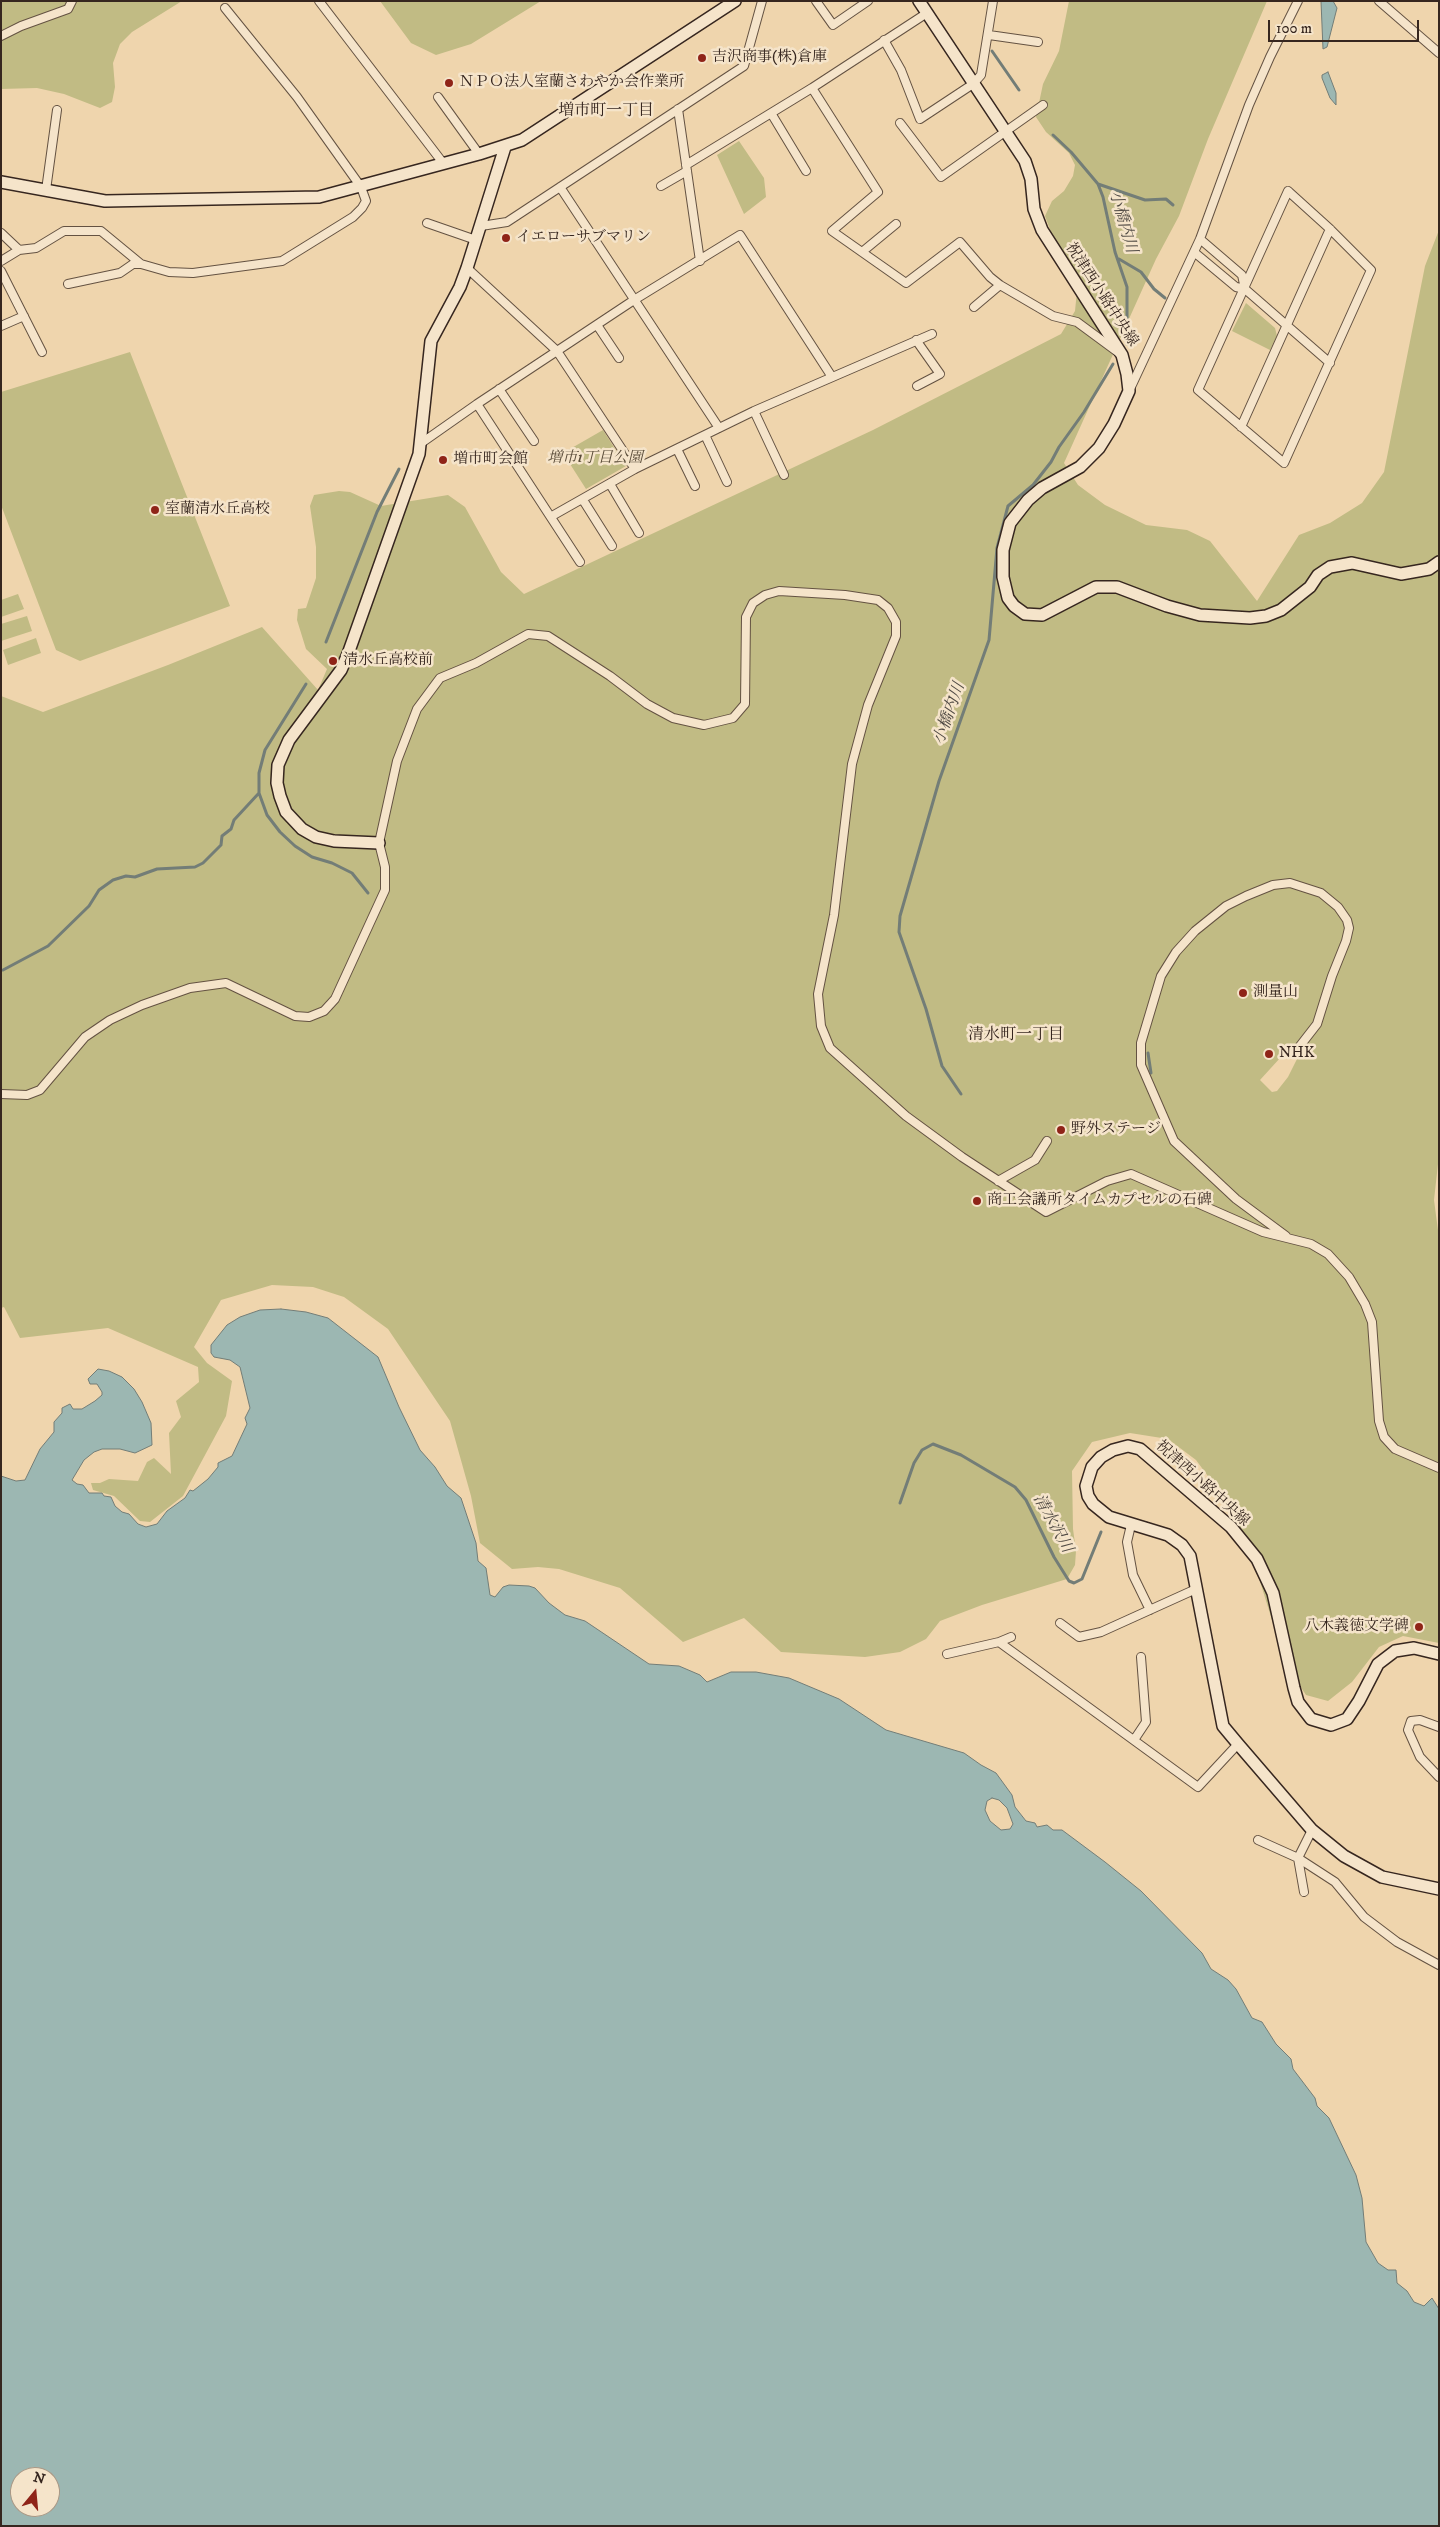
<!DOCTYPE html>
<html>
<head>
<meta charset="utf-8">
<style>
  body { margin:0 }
  #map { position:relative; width:1440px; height:2527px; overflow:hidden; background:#efd5ad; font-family:"IM FELL DW Pica",serif }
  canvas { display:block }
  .frame { position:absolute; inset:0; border:2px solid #36261f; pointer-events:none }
  .north { position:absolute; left:10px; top:2467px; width:50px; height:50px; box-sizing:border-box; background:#f5e4ca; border:1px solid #a99886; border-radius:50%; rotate:17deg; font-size:14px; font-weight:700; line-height:20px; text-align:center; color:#36261f }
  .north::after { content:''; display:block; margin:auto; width:18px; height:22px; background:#8f2418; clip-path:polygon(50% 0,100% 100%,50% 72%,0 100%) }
  .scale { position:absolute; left:1268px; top:20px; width:151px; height:22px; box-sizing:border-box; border:2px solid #36261f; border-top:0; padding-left:6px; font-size:15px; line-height:18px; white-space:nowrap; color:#36261f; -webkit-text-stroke:4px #f5e4ca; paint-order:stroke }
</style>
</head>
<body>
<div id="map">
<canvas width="1440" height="2527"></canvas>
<div class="frame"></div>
<div class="north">N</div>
<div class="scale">100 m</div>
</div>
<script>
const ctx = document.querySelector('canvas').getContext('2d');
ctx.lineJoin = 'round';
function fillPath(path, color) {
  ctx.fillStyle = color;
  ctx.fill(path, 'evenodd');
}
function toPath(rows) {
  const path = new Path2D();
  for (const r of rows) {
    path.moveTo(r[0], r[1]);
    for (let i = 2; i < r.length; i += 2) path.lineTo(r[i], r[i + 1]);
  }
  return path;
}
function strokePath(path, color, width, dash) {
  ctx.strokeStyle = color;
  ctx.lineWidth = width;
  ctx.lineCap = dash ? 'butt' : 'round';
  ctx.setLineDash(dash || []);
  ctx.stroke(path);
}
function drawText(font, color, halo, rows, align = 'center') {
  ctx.font = font + ' "IM FELL DW Pica","Noto Serif JP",serif';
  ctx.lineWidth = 5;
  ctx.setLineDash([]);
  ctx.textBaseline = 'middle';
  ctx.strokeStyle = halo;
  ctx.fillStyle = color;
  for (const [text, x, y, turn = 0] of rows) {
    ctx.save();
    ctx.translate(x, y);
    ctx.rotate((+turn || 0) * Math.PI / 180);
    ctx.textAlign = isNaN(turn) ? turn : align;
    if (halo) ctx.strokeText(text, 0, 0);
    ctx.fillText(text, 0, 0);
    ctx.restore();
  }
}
fillPath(toPath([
  [1,1,182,1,132,32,120,44,113,63,115,87,112,102,100,108,64,94,37,88,1,89],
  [380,1,541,1,471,44,436,55,411,43],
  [1069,1,1267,1,1208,139,1179,216,1156,259,1064,463,1078,485,1105,505,1146,525,1187,530,1210,541,1257,601,1299,535,1330,523,1362,503,1384,472,1425,266,1439,230,1439,1155,1434,1200,1439,1238,1439,1643,1403,1636,1379,1647,1352,1682,1328,1701,1306,1695,1286,1665,1258,1575,1219,1491,1196,1460,1168,1439,1130,1433,1092,1442,1072,1471,1073,1529,1076,1551,1075,1565,1067,1579,982,1605,940,1621,926,1639,900,1652,865,1657,781,1652,744,1618,683,1642,620,1588,559,1569,538,1567,512,1569,480,1543,471,1496,450,1421,388,1329,344,1297,313,1287,272,1285,221,1300,194,1347,207,1363,232,1381,226,1416,183,1496,150,1522,140,1521,114,1496,93,1490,91,1483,100,1483,109,1479,138,1481,147,1462,154,1458,171,1474,169,1433,181,1417,176,1401,199,1382,198,1367,108,1328,20,1338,4,1307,1,1308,1,696,43,712,168,665,262,627,318,690,327,669,306,649,297,620,298,609,306,608,316,578,316,547,310,506,314,495,339,491,350,492,381,506,448,495,465,507,501,572,524,594,873,430,1061,334,1075,311,1078,281,1055,243,1045,216,1052,201,1064,191,1073,176,1075,165,1069,153,1046,132,1036,117,1043,84,1059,51],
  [1291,1046,1299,1055,1288,1077,1277,1091,1272,1092,1260,1080],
  [739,141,764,178,766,197,744,214,717,155],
  [1246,303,1275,328,1277,336,1270,350,1232,331],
  [130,352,230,606,80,661,56,650,1,505,1,392],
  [603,430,626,466,586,489,563,453],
  [18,594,24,609,1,617,1,600],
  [27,616,32,631,1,641,1,624],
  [36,638,41,653,8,665,3,650]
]), '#c1bb84');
const water = toPath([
  [1321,1,1333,1,1337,8,1327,47,1323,49,1321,1],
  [1328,72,1336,93,1336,105,1330,98,1322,78,1322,75,1328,72],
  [281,1309,306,1312,328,1318,378,1357,399,1407,420,1450,435,1467,447,1486,461,1498,476,1543,478,1561,486,1568,490,1595,495,1597,503,1587,509,1585,529,1586,535,1588,549,1603,565,1615,585,1621,649,1664,679,1666,700,1675,707,1682,731,1672,756,1672,789,1678,839,1699,886,1730,964,1753,981,1765,996,1773,1012,1795,1015,1807,1026,1821,1035,1823,1037,1827,1047,1825,1053,1830,1062,1830,1105,1862,1141,1891,1202,1953,1211,1969,1228,1980,1236,1989,1252,2018,1262,2022,1276,2044,1291,2059,1293,2069,1315,2098,1317,2106,1329,2118,1356,2175,1362,2198,1366,2242,1378,2263,1388,2270,1396,2270,1397,2283,1407,2291,1414,2302,1424,2306,1432,2298,1439,2309,1439,2526,1,2526,1,1476,16,1481,25,1480,40,1449,54,1432,54,1422,62,1413,62,1408,70,1404,73,1409,82,1409,95,1401,102,1395,102,1392,97,1384,90,1384,88,1379,98,1369,109,1371,122,1377,134,1389,142,1402,151,1423,152,1445,135,1453,120,1449,102,1449,94,1452,84,1460,72,1480,77,1484,83,1485,89,1493,102,1493,104,1496,111,1497,115,1506,122,1512,129,1514,138,1524,146,1527,157,1524,167,1511,185,1498,190,1490,193,1491,208,1479,218,1467,218,1463,232,1456,247,1424,245,1418,250,1408,240,1367,230,1360,214,1357,211,1353,211,1345,227,1325,240,1317,260,1310,281,1309],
  [992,1798,999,1800,1007,1808,1013,1824,1010,1829,1001,1830,990,1821,985,1810,987,1801,992,1798],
  [20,2477,50,2477,50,2507,20,2507,20,2477]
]);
fillPath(water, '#9cb7b2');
strokePath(water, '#737d77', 1);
strokePath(toPath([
  [992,51,1019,90],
  [1053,135,1071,152,1098,184],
  [1119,259,1141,272,1154,289,1165,298],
  [1127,344,1127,287,1115,252,1103,197,1098,184,1145,200,1166,199,1173,205],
  [326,642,377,512,399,469],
  [306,684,265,750,259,773,259,793,267,815,280,832,295,846,312,857,332,863,352,873,368,893],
  [3,970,48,946,89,906,99,890,113,880,126,876,135,877,157,869,195,867,203,863,221,845,222,836,231,829,234,820,259,793],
  [1148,1053,1151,1073],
  [961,1094,942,1066,926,1009,899,932,900,916,939,781,989,640,997,548,1008,506,1033,485,1051,462,1059,447,1084,412,1113,364],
  [900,1503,914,1463,922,1450,933,1444,961,1455,1015,1487,1026,1500,1054,1557,1069,1581,1074,1583,1082,1579,1101,1532]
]), '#737d77', 3);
const street = toPath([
  [319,1,443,163],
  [816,1,833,25,868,1],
  [1379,1,1439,53],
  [989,35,1038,42],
  [1,36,21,26,68,9,72,1],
  [884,40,901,70,920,119,973,84,981,75,993,1],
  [812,88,878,192,832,231,906,283,960,242,990,277,1000,285,1053,316,1077,322,1119,353],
  [438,97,479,154],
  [678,109,700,261],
  [771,113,806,171],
  [900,123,941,177,1043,105],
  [686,165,812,88,927,13],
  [661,186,687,171],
  [560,187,719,428],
  [46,190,57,110],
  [1288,191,1330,229,1371,270,1284,463,1198,390,1288,191],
  [427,223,476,240],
  [481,226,507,222,744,66,762,1],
  [1,233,19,250,36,248,64,231,101,231,141,264,169,272,193,273,282,261,353,217,362,208,366,201,361,187,297,97,225,8],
  [1200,239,1242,275,1245,289,1330,363],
  [862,252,896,224],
  [1194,252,1236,287,1245,289],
  [1,261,19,250],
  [467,268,557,351,635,469],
  [1,271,42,352],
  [68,284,120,273,133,264,141,264],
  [974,307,1000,285],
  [597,325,619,358],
  [1,326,24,316],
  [916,340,940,374,917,386],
  [499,389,534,441],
  [1130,389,1200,239,1249,105,1270,57,1298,1],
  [477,404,580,562],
  [754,411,784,475],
  [1241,427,1330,229],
  [705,435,727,482],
  [420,444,477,404,634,300,740,235,832,377],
  [677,449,695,486],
  [610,484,639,533],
  [583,500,612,546],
  [552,516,635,469,754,411,932,334],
  [1,1094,27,1095,40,1090,85,1037,110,1020,142,1005,190,988,226,983,295,1016,309,1017,324,1011,335,999,385,890,385,867,379,843,397,761,417,709,440,678,476,663,528,634,548,636,610,676,647,704,673,718,704,725,733,718,745,704,746,617,753,603,765,595,779,591,845,595,878,600,888,608,896,622,896,636,868,705,852,764,834,915,818,994,821,1026,830,1048,906,1116,962,1157,1046,1212,1107,1181,1131,1174,1263,1232,1311,1244,1328,1254,1349,1277,1365,1304,1372,1322,1379,1421,1384,1437,1395,1449,1439,1468],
  [998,1181,1035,1160,1047,1141],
  [1286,1236,1236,1199,1174,1141,1141,1065,1141,1043,1161,976,1176,952,1195,931,1226,906,1246,896,1273,885,1290,883,1321,893,1338,907,1347,920,1349,928,1346,941,1332,976,1317,1024,1296,1051],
  [1131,1525,1127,1542,1133,1575,1150,1610],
  [1060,1623,1079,1637,1101,1632,1196,1589],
  [999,1642,1011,1637],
  [947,1654,999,1642,1198,1787,1238,1744],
  [1439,1727,1420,1720,1411,1721,1408,1730,1420,1757,1439,1777],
  [1134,1740,1146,1722,1141,1657],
  [1312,1830,1298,1858,1335,1882,1364,1917,1397,1942,1439,1965],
  [1258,1840,1298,1858,1304,1892]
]);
const secondary = toPath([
  [919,1,1025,161,1031,179,1034,209,1042,230,1122,355,1127,374,1129,391,1114,424,1099,448,1080,467,1042,488,1028,500,1010,523,1003,550,1003,577,1008,598,1014,606,1025,614,1042,615,1096,587,1117,587,1167,606,1200,615,1250,618,1266,616,1281,610,1310,587,1318,575,1330,567,1352,563,1401,574,1429,569,1439,562],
  [1,182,105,201,319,197,479,154,522,140,735,1],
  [379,843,334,841,316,837,302,829,286,812,280,796,277,783,278,765,289,740,341,670,348,654,419,454,431,341,460,287,467,268,505,147],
  [1439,1654,1414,1648,1395,1651,1378,1664,1359,1701,1347,1719,1331,1725,1311,1719,1298,1702,1294,1688,1273,1593,1257,1559,1231,1527,1140,1449,1128,1446,1113,1450,1101,1457,1092,1467,1086,1486,1088,1496,1093,1504,1109,1517,1168,1535,1182,1545,1190,1556,1223,1726,1238,1744,1312,1830,1344,1856,1382,1877,1439,1889]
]);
strokePath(street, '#645242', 10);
strokePath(secondary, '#36261f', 14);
strokePath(street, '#f5e4ca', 8);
strokePath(secondary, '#f5e4ca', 11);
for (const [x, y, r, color] of [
  [702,58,5,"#8f2418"],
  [449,83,5,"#8f2418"],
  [506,238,5,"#8f2418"],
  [443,460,5,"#8f2418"],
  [155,510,5,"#8f2418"],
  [333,661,5,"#8f2418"],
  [1243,993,5,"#8f2418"],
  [1269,1054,5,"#8f2418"],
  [1061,1130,5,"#8f2418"],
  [977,1201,5,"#8f2418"],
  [1419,1627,5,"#8f2418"]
]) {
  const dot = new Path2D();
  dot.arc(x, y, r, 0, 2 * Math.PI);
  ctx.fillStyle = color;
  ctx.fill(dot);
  strokePath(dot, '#f5e4ca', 2);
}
drawText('15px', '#36261f', '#f5e4ca', [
  ["吉沢商事(株)倉庫",712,58],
  ["ＮＰＯ法人室蘭さわやか会作業所",459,83],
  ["イエローサブマリン",516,238],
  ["増市町会館",453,460],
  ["室蘭清水丘高校",165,510],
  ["清水丘高校前",343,661],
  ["測量山",1253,993],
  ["NHK",1279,1054],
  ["野外ステージ",1071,1130],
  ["商工会議所タイムカプセルの石碑",987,1201],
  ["八木義徳文学碑",1409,1627,"right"]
], 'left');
drawText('15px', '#36261f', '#f5e4ca', [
  ["祝津西小路中央線",1101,295,57],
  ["祝津西小路中央線",1202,1484,42]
]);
drawText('italic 15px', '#594b38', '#f5e4ca', [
  ["増市1丁目公園",595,459]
]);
drawText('16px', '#36261f', '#f5e4ca', [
  ["増市町一丁目",606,112],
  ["清水町一丁目",1016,1036]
]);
drawText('italic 16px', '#504a44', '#f5e4ca', [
  ["小橋内川",1122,222,74],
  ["小橋内川",950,714,-70],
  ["清水沢川",1052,1524,61]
]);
</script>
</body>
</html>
